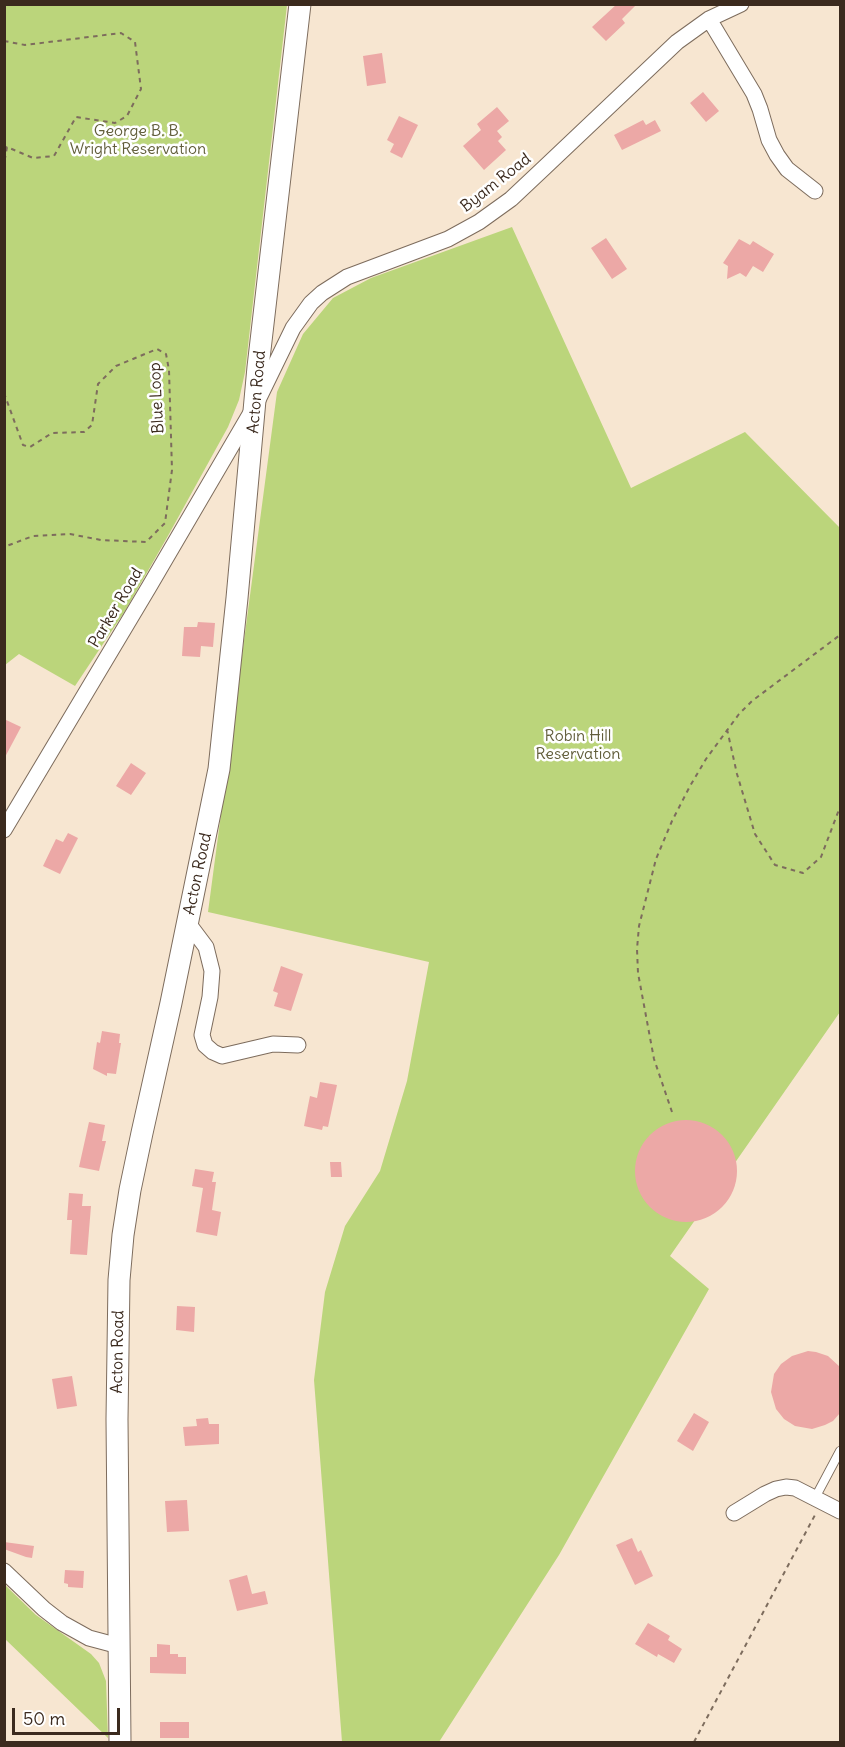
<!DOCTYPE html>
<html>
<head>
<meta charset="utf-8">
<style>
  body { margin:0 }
  #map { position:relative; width:845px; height:1747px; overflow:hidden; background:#f7e6d1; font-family:Delius,sans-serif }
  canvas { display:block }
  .frame { position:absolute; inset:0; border:6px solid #3b2a1e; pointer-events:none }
  .scale { position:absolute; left:12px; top:1708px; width:108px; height:27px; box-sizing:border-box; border:3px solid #3b2a1e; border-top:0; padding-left:8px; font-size:18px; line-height:21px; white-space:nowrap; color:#3b2a1e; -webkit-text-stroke:4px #fff; paint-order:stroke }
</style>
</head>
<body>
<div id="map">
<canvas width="845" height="1747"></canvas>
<div class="frame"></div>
<div class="scale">50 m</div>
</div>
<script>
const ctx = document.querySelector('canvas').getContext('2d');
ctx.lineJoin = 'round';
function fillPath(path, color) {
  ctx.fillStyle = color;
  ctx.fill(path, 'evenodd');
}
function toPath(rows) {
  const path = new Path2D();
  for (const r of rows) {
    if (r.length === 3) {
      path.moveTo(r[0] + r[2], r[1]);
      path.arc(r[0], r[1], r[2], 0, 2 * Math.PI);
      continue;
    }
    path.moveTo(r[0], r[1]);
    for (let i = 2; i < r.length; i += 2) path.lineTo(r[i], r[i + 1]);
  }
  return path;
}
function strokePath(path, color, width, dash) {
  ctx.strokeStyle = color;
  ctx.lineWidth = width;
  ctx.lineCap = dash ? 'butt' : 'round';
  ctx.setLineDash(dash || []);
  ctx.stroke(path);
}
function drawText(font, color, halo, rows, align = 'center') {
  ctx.font = font + ' Delius,sans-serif';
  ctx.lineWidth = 5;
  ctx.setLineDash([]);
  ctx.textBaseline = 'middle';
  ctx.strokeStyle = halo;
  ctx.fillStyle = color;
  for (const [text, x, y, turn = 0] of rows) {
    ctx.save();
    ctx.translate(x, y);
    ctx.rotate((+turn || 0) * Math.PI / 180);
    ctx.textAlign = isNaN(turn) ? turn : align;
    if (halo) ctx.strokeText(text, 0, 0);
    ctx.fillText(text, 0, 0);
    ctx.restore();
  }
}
fillPath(toPath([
  [5,4,287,5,245,372,239,400,228,427,169,534,125,611,75,686,19,654,5,665],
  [512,227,631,488,745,432,840,528,840,1012,670,1256,709,1289,559,1555,439,1742,342,1742,314,1380,325,1292,345,1226,380,1171,407,1081,429,962,208,912,277,392,303,334,333,298,371,278],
  [5,1585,36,1615,91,1654,99,1663,106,1681,108,1738,5,1639]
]), '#bbd57b');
fillPath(toPath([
  [617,4,637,4,622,19,625,23,606,41,592,27],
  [382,53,386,83,367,86,363,56],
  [703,92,719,111,706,122,690,103],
  [497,107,509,121,497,131,502,137,498,141,506,150,484,170,463,146,481,130,477,124],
  [399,116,418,125,402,158,390,152,394,144,387,140],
  [643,120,646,125,655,120,661,131,622,150,614,135],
  [606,238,627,269,612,279,591,248],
  [739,239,750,245,753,241,774,254,763,272,753,266,746,277,740,273,727,279,728,266,723,263],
  [198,622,215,623,213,647,201,646,200,657,182,656,184,627,197,627],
  [4,719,21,727,4,759],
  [131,763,146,773,131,795,116,786],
  [68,833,78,838,60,874,43,866,56,839,63,842],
  [281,966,303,974,291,1011,274,1006,278,993,273,991],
  [102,1031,120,1034,119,1043,121,1043,116,1074,107,1073,107,1076,93,1069,97,1042,100,1043],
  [320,1082,337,1085,328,1127,323,1126,322,1130,304,1126,310,1096,317,1098],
  [686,1171,51],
  [89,1122,105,1125,102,1141,106,1141,99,1171,79,1167],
  [330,1162,341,1162,342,1177,331,1177],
  [195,1169,214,1172,212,1182,216,1182,212,1210,221,1212,217,1236,196,1232,203,1188,192,1186],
  [69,1193,83,1194,82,1206,91,1206,87,1255,70,1254,72,1220,67,1220],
  [177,1306,195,1307,194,1332,176,1330],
  [808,1351,816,1352,828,1356,840,1367,840,1413,833,1421,825,1425,812,1429,795,1426,784,1419,776,1409,771,1392,774,1374,781,1364,792,1356],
  [72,1376,77,1406,57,1409,52,1379],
  [694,1413,709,1422,693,1451,677,1441],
  [208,1418,209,1424,219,1424,219,1444,185,1446,183,1427,197,1426,196,1419],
  [187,1500,189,1531,167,1532,165,1501],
  [632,1538,638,1552,641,1550,653,1576,635,1585,616,1545],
  [4,1542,34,1546,32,1558,26,1557,4,1549],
  [65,1570,84,1571,83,1588,68,1587,68,1584,64,1583],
  [247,1575,252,1594,265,1591,268,1604,237,1611,229,1580],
  [648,1623,670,1636,668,1640,682,1649,674,1663,658,1654,657,1657,635,1644],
  [157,1644,170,1645,170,1654,178,1654,178,1657,186,1657,186,1674,150,1673,150,1657,157,1657],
  [160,1722,189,1722,189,1738,160,1738]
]), '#eca8a6');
const lane = toPath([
  [815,1498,840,1451]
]);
const street = toPath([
  [709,19,754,94,760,109,769,140,777,155,787,169,815,191],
  [4,830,149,587,256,404,293,328,311,303,322,293,347,277,448,239,479,222,511,199,545,167,677,42,709,19,741,4],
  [188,923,206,947,212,971,210,997,202,1035,205,1045,213,1052,222,1056,273,1044,298,1045],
  [734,1513,765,1494,776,1489,786,1487,795,1488,840,1511],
  [4,1571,44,1609,62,1623,89,1638,119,1646]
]);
const secondary = toPath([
  [120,1742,117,1419,119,1280,123,1235,130,1190,142,1133,171,1003,219,769,237,598,258,367,300,4]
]);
strokePath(lane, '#7d6c5d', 10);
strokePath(street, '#7d6c5d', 17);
strokePath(secondary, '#7d6c5d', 23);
strokePath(toPath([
  [4,41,25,45,121,33,135,42,141,89,127,116,115,123,76,117,54,156,33,158,7,147,4,164],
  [4,393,23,445,30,447,52,433,84,432,92,425,98,384,116,366,157,349,166,354,169,370,172,470,165,523,146,542,101,540,70,534,33,536,4,547],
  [727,729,737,774,755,834,775,865,803,873,821,857,840,807],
  [672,1112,654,1059,638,973,637,949,639,926,656,859,672,821,690,786,706,759,739,714,752,701,840,635],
  [694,1742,815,1515]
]), '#7d6c5d', 2, [4.5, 4.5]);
strokePath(lane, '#fff', 8);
strokePath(street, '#fff', 15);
strokePath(secondary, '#fff', 21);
drawText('16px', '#615d3a', '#fff', [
  ["George B. B.",138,131],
  ["Wright Reservation",138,149],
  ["Robin Hill",578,736],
  ["Reservation",578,754]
]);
drawText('16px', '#3b2a1e', '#fff', [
  ["Byam Road",496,183,-38],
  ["Acton Road",257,392,-85],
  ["Blue Loop",157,398,-93],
  ["Parker Road",116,608,-59],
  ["Acton Road",198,874,-78],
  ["Acton Road",118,1352,-89]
]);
</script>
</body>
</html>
